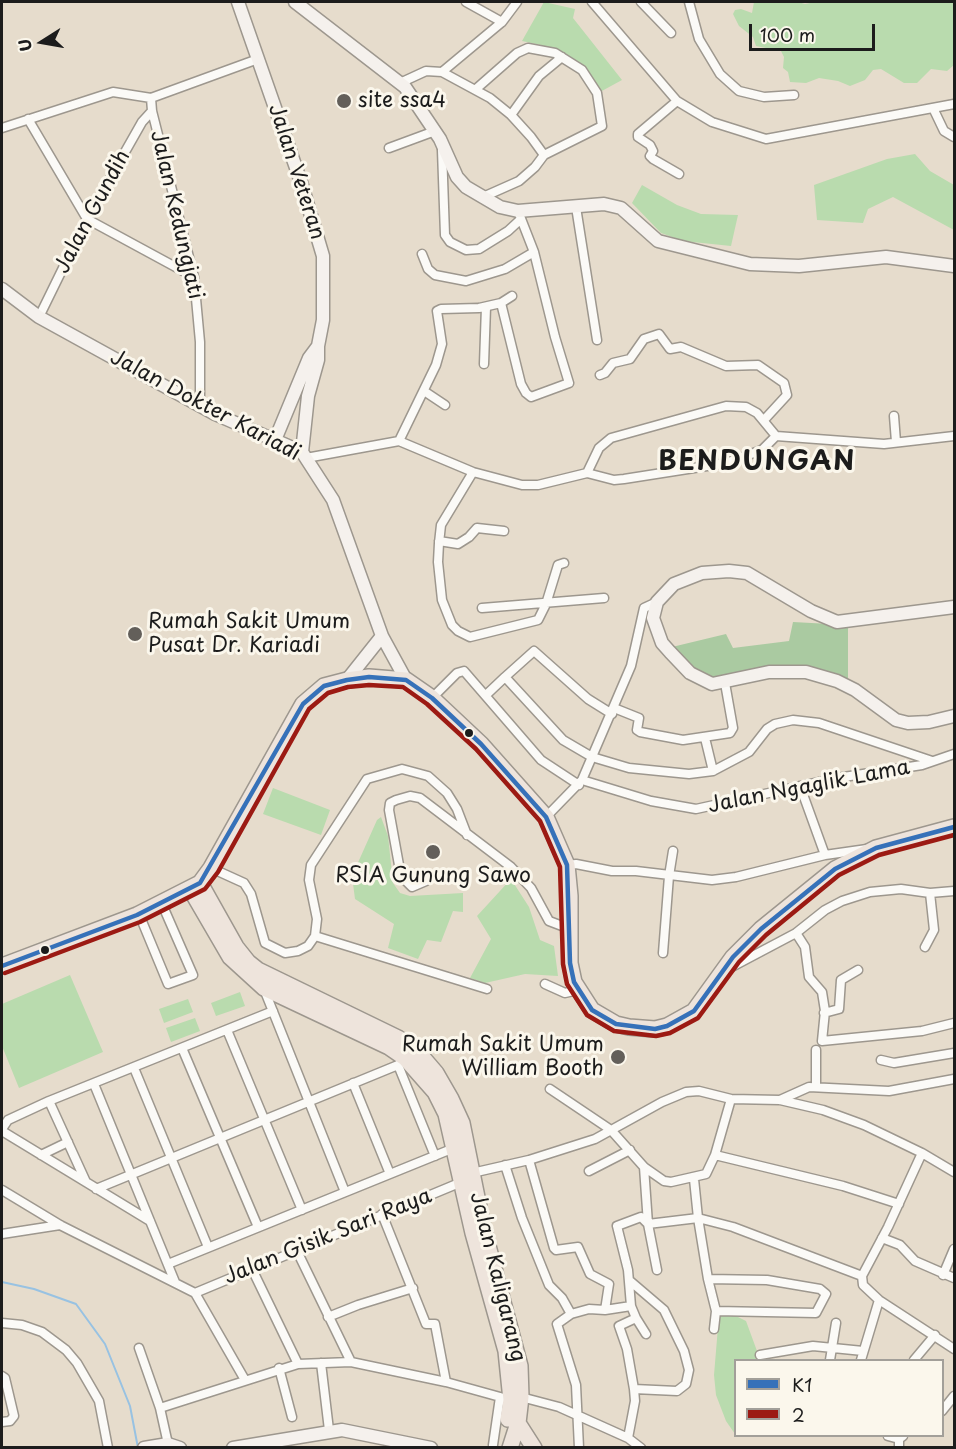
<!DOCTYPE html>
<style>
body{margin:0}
#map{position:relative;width:956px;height:1449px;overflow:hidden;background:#e6dccc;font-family:"Playpen Sans",sans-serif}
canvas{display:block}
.frame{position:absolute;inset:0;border:3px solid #1c1c1c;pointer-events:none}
.legend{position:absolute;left:734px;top:1359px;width:210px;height:78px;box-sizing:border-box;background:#fbf7ec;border:2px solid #a29f99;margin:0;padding:8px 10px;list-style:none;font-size:18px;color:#1c1c1c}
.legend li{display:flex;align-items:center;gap:12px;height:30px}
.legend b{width:30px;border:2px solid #a29f99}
.north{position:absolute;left:12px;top:12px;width:60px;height:60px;-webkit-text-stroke:4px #fbf7ec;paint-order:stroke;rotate:259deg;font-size:16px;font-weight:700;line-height:24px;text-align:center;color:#1c1c1c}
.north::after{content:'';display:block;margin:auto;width:21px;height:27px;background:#1c1c1c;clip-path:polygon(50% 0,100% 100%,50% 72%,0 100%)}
.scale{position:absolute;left:749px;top:24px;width:126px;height:27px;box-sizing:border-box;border:3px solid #1c1c1c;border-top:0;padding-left:8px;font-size:18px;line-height:21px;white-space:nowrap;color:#1c1c1c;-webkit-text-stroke:4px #fbf7ec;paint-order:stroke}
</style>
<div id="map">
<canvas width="956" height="1449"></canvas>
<div class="frame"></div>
<ul class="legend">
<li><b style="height:8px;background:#3671b9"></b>K1</li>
<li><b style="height:8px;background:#9c1a13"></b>2</li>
</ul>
<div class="north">U</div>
<div class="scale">100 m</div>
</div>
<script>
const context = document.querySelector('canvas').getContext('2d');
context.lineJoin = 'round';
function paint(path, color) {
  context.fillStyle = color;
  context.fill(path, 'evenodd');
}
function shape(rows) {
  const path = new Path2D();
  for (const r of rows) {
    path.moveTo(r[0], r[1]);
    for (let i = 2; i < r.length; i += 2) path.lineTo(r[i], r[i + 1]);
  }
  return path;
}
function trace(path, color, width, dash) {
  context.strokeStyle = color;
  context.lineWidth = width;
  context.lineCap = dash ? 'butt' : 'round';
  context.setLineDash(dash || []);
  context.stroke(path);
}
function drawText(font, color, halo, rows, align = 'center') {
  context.font = font + ' "Playpen Sans",sans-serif';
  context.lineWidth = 6;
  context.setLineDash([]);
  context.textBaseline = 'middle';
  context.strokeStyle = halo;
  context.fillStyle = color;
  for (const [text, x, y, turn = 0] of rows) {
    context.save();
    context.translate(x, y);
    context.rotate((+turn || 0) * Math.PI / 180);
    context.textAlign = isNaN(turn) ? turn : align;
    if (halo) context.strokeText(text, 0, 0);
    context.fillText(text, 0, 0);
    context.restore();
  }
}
paint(shape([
 [544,2,575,9,573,18,622,80,600,92,581,65,541,45,522,41],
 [754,2,798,2,805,4,815,2,954,2,954,65,947,71,931,69,917,83,904,83,881,69,873,70,865,80,850,86,838,81,819,78,806,83,790,82,788,72,783,68,784,57,781,51,756,46,753,37,739,26,733,14,735,10,741,9,752,13],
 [915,154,930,171,954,185,954,230,893,197,868,209,863,223,817,220,814,185,887,159],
 [642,185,677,205,701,214,738,215,731,246,683,241,661,233,632,203],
 [273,788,330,810,321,835,263,814],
 [381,817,388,836,393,883,400,893,410,896,463,893,463,912,453,911,441,942,427,940,418,959,388,948,394,924,355,899,352,876,377,820],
 [511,879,529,907,540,940,554,946,558,976,525,974,485,983,470,978,491,939,477,916],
 [70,975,103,1052,19,1088,2,1046,2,1004],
 [240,992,245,1006,216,1016,211,1003],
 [188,999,193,1012,164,1023,159,1009],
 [195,1018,200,1031,171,1042,166,1028],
 [719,1315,736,1316,746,1321,757,1351,758,1360,736,1360,735,1434,726,1421,716,1395,714,1375]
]), '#b9dbae');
paint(shape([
 [793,622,848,625,848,681,819,670,769,665,721,681,699,676,672,647,726,634,733,648,789,641]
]), '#aacaa1');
trace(shape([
 [2,1282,34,1289,76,1304,105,1344,130,1406,138,1448]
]), '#98c2e2', 2);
const street = shape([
 [466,2,502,22],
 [592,2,677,101,712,122,766,139,954,104],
 [641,2,671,33],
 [689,2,699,39,720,74,739,91,764,97,794,95],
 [442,72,502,22,517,2],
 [400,83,426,71,442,72,490,98,511,115,531,137,544,155,535,167,519,181,483,197],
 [476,89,517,53,528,48,555,53,582,70,597,93,602,126,544,155],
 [151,98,152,111,194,277,200,342,200,405],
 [677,101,638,134,638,137,650,145,653,151,650,156,653,159,679,174],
 [933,108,944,131,954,137],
 [511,115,539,76,562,57],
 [28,119,87,219,194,277],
 [2,128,113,92,151,98,258,59],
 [389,148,435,131],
 [442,150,445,235,450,242,466,250,479,249,508,231,521,219],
 [576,207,597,340],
 [422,254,428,269,435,275,466,281,505,269,534,252],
 [501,303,521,384,526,393,531,397,569,383,555,337,534,252,518,211],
 [501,303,512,296],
 [39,317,87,219,142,122,152,111],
 [484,364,486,307],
 [600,375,605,373,613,363,630,359,644,339,659,334,670,349,681,347,726,366,758,365,784,383,787,395,764,420],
 [424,391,445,405],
 [894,416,896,442],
 [399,441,436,365,442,344,437,311,441,309,479,308,501,303],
 [306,458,399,441,473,472,522,485,538,485,587,473,614,480,624,479,726,463,762,450,776,436,884,444,954,436],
 [473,472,441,525,439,543,438,562,442,600,452,625,458,631,470,637,538,620,546,604,558,565,564,563],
 [587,473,599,448,611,438,726,406,746,407,757,413,776,436],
 [439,541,458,544,469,537,477,528,504,531],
 [482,608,604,598],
 [505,677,534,651,588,699,612,714],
 [486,695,505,677,563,740,592,757,629,768,689,774,713,771,749,752,767,729,775,724,793,720,819,723,932,761],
 [432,698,457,673,464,671,541,760,579,785],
 [614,708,639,718,637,730,640,732,683,740,730,733,733,728,725,683],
 [705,738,713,771],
 [582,780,651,801,696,809,837,778,922,765,954,754],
 [800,786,825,855],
 [546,817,582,780,631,666,644,608,657,602],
 [567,865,576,864,612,871,636,871,712,880,736,877,825,855,867,849],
 [211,868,244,883,251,894,265,943,285,953,298,951,308,946,315,936,317,919,309,880,311,865,367,779,402,769,428,776,447,793,457,809,467,835],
 [426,881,412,887,401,876,389,810,390,803,396,800,410,796,420,798,511,867,531,888,549,921,570,929],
 [139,914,168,984,193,975,162,904],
 [796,933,805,947,809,977,822,992,825,1011,822,1041,922,1031,954,1023],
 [315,936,487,989],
 [925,947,934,930,930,893,954,891],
 [663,953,669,876,673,851],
 [728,969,796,933,825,910,842,901,870,892,901,889,930,893],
 [545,984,565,993,578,990],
 [264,989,345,1192],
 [824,1013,839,1009,841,980,858,970],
 [227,1030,302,1210],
 [182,1048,258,1227],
 [816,1050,816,1086],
 [881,1060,894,1063,954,1053],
 [398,1065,435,1156],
 [134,1068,208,1247],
 [353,1083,390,1174],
 [94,1084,175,1282],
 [550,1089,611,1130,644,1167,664,1181,671,1182,706,1174,715,1155,731,1099],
 [780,1100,809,1087,889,1091,954,1079],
 [49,1101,86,1182],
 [2,1129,8,1120,49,1101,273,1011],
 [2,1131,150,1221],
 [41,1155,68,1142],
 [715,1155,843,1186,899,1204],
 [529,1160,554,1248,556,1250,578,1247,590,1274,609,1284,605,1310],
 [505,1165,522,1218,549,1285,562,1298,571,1314],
 [644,1167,648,1224,657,1270],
 [589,1171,630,1150],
 [472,1173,529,1160,595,1139,662,1102,686,1092,699,1091,731,1099,780,1100,823,1110,864,1125,922,1153,954,1172],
 [694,1179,698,1218,733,1227,862,1276],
 [96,1189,398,1065,405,1058],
 [2,1190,60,1225,195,1293],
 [382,1214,426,1324,435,1324,446,1382],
 [648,1224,698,1218,708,1279,767,1280,820,1289,826,1294,816,1313,716,1311],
 [2,1234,60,1225],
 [882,1238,900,1245,915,1261,954,1278],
 [296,1249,351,1362],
 [168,1264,454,1148],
 [251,1267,298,1364],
 [943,1275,954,1249],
 [862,1276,888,1227,922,1153],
 [862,1276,863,1285,879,1300,954,1349],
 [708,1279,716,1311,714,1329],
 [630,1281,664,1310,684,1351,689,1370,686,1384,677,1391,634,1389],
 [195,1293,464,1181],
 [195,1293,245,1380],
 [328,1317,358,1305,413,1288],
 [636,1318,646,1334],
 [2,1323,22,1325,42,1332,66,1350,77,1363,99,1401,108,1448],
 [139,1348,160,1408],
 [760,1355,813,1346,863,1351],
 [830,1360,836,1323],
 [861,1360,879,1300],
 [914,1360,935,1335],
 [321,1363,329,1430],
 [279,1368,292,1417],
 [2,1376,5,1378,14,1416,10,1421,2,1422],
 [521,1397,559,1407,628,1438,641,1448],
 [942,1411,954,1396],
 [888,1436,899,1439],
 [628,1438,635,1401,634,1389,627,1349,619,1326,636,1318,631,1306],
 [168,1444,160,1408,298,1364,351,1362,446,1382,511,1400],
 [493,1445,500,1397],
 [579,1448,576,1385,557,1324,571,1314,589,1309,605,1310,631,1306,628,1270,617,1226,641,1217,648,1224],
 [899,1448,899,1439,903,1436]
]);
const secondary = shape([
 [238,2,301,182,323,256,323,320,318,346,318,360,308,396,302,452],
 [295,2,405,87,440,139,457,177,466,187,500,207,518,211,604,204,621,208,658,241,750,264,799,266,886,257,954,266],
 [2,289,39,317,215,414,302,452,333,500,382,636,406,680],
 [275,440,309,358,318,346],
 [954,607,837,622,811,611,747,573,729,571,702,573,674,584,657,602,653,618,662,643,670,652,690,673,712,684,769,672,806,672,837,681,855,690,896,720,908,723,929,722,954,716],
 [347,680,382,636],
 [144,1448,168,1444,180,1448],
 [233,1448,342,1430,431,1448]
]);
const highway = shape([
 [200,883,236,947,248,962,258,970,398,1038,418,1052,436,1073,451,1099,462,1123,483,1227,520,1366,521,1397,518,1423,510,1448],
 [191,890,230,957,264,988,389,1047,405,1058,435,1092,446,1114,473,1233,506,1351,511,1400,508,1419],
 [2,966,137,915,200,883,211,868,303,704,324,686,347,680,369,677,406,680,432,698,481,744,546,817,567,865,570,896,570,963,574,982,592,1010,616,1024,629,1027,655,1029,667,1026,694,1011,733,957,761,929,835,869,876,848,954,827],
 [518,1423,534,1448]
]);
trace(street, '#9d978e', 11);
trace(secondary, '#9d978e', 15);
trace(highway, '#9d978e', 18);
trace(street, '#fbfaf7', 8);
trace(secondary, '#f5f1ed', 12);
trace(highway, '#eee4dc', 15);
trace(shape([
 [2,966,137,915,200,883,303,704,324,686,347,680,369,677,406,680,432,698,481,744,546,817,567,865,570,963,574,982,592,1010,616,1024,655,1029,667,1026,694,1011,733,957,761,929,835,869,876,848,954,827]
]), '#3671b9', 4.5);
trace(shape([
 [5,973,140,922,205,889,218,872,309,709,328,693,348,687,369,685,403,687,427,704,476,749,540,821,560,867,563,964,567,984,587,1015,614,1031,656,1036,670,1033,698,1018,739,962,766,935,839,875,879,855,954,835]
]), '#9c1a13', 4.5);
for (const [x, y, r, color] of [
 [344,101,8,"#635f5a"],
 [135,634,8,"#635f5a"],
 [469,733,5,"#1c1c1c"],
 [433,852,8,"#635f5a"],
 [45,950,5,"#1c1c1c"],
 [618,1057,8,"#635f5a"]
]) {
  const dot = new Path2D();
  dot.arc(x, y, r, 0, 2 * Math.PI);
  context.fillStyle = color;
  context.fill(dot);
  trace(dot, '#fbf7ec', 2);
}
drawText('21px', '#1c1c1c', '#fbf7ec', [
 ["site ssa4",358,101],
 ["Rumah Sakit Umum",148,622],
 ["Pusat Dr. Kariadi",148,646],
 ["RSIA Gunung Sawo",433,876,"center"],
 ["Rumah Sakit Umum",604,1045,"right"],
 ["William Booth",604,1069,"right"]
], 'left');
drawText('21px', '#1c1c1c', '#fbf7ec', [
 ["Jalan Veteran",296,172,72],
 ["Jalan Gundih",93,212,-62],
 ["Jalan Kedungjati",176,215,77],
 ["Jalan Dokter Kariadi",205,406,28],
 ["Jalan Ngaglik Lama",809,787,-11],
 ["Jalan Gisik Sari Raya",328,1237,-22],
 ["Jalan Kaligarang",497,1277,76]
]);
context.letterSpacing = '1.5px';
drawText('bold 27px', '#1c1c1c', '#fbf7ec', [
 ["BENDUNGAN",757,463]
]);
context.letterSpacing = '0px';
</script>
